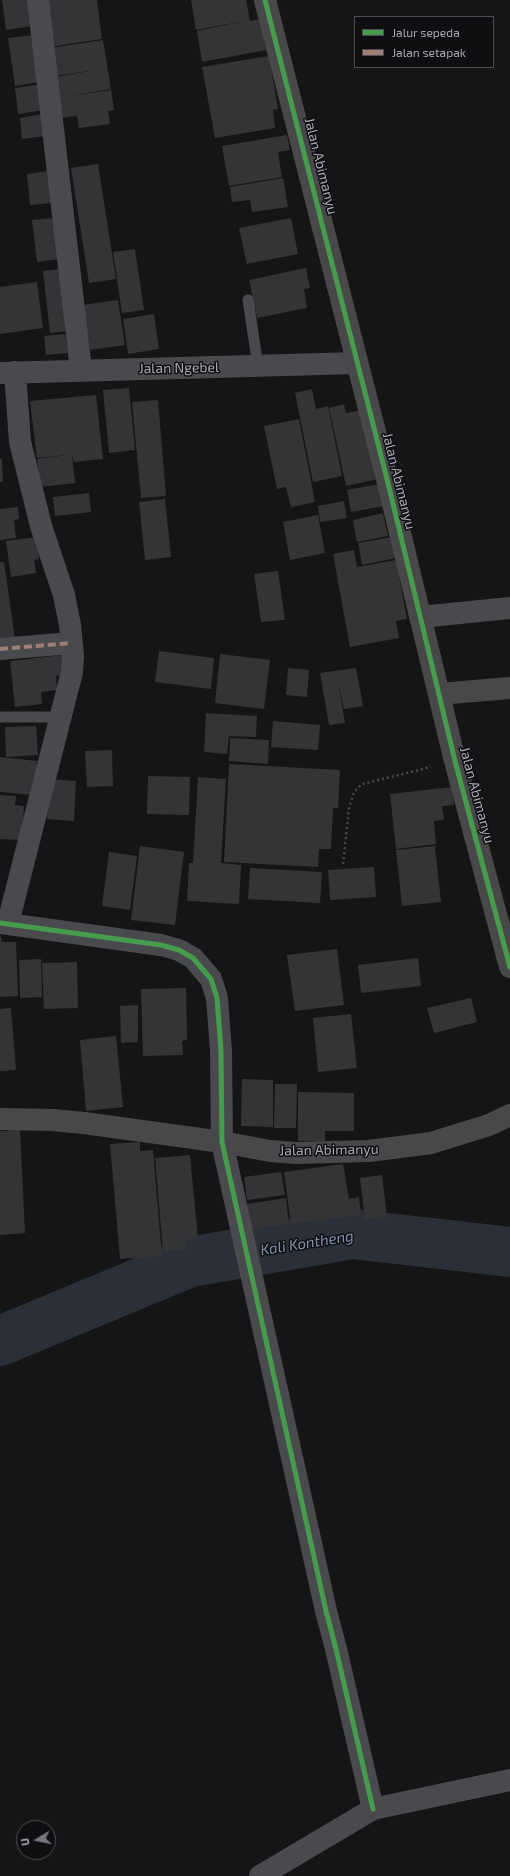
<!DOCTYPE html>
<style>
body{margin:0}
#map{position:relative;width:510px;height:1876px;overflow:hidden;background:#151515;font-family:"Exo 2",sans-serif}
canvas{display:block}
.legend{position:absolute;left:354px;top:16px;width:140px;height:52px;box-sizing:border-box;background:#0f0f11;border:1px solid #4c4d53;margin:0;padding:5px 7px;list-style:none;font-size:12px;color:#a7a9b5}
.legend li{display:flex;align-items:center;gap:8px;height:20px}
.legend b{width:20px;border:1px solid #4c4d53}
.north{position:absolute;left:16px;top:1820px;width:40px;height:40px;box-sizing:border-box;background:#0f0f11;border:1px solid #4c4d53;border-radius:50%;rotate:260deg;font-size:11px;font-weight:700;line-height:16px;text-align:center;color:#a7a9b5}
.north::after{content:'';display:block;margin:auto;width:14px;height:18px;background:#74757d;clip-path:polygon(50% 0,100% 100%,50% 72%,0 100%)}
</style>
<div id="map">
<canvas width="510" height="1876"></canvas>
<ul class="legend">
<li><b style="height:5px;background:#469c4c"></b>Jalur sepeda</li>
<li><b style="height:5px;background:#9e8076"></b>Jalan setapak</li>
</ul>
<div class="north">U</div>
</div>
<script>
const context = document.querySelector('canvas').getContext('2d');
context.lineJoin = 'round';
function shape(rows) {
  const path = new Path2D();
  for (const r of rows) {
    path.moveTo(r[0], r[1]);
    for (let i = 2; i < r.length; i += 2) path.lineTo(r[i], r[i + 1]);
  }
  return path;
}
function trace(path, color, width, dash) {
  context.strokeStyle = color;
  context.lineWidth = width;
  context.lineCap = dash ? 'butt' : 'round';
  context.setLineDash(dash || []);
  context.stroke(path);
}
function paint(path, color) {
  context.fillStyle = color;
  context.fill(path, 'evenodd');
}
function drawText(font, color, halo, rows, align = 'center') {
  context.font = font + ' "Exo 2",sans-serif';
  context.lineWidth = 3;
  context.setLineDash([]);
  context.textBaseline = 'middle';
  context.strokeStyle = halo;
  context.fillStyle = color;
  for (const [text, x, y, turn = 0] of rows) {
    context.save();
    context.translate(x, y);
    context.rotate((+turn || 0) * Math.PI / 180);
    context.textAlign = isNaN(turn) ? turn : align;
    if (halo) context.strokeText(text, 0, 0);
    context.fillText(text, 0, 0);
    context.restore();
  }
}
trace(shape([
 [0,1341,190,1262,352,1234,510,1252]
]), '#2b3038', 50);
paint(shape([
 [2,0,28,0,32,26,6,30],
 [42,0,97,0,102,39,49,47],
 [191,0,246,0,250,21,260,19,266,50,202,62,197,31,245,21,196,30],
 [33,35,40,82,15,86,8,38],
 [103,40,111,89,70,96,111,90,114,110,108,111,110,124,79,128,77,116,61,118,54,77,96,70,54,76,50,48],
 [269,56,278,109,273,110,275,128,215,138,202,67],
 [42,84,45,110,18,114,15,88],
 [43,114,46,136,22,139,20,118],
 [287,135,290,150,278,152,282,177,229,186,222,146],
 [98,164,116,279,89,283,71,168],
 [48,171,51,203,30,205,27,174],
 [283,178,288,207,252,212,250,200,232,202,230,187],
 [54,218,59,259,37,262,32,220],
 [291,218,298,254,247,264,239,228],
 [135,249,144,310,122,313,113,252],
 [306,268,310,288,304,289,307,308,257,318,249,280],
 [60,269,68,331,50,333,43,271],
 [37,282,43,328,0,334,0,287],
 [118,300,125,345,90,350,83,305],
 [154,314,159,349,128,354,123,319],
 [65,334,68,353,46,355,44,336],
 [129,388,135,450,109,453,103,390],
 [312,389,316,409,328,406,342,476,313,482,295,393],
 [96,395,103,459,74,462,72,454,75,483,40,487,37,459,68,455,37,458,30,401],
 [158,400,166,496,141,498,132,402],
 [344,404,346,413,363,410,378,479,346,486,329,408],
 [299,419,315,502,291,507,286,487,277,489,264,426],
 [0,459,2,459,3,482,0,482],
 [379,484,384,506,351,512,347,490],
 [89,493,91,512,55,516,53,497],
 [165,499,171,557,145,560,139,502],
 [344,501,347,518,320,522,318,506],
 [18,507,19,519,14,520,16,538,0,540,0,509],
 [383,513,388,536,357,542,353,520],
 [318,515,325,553,290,560,283,522],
 [36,537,39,559,34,560,36,573,11,577,6,541],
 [392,537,396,558,362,565,358,543],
 [354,550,357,567,396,560,407,619,396,621,399,638,350,647,333,554],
 [0,562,4,562,15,638,0,640],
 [278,571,285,620,261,622,254,574],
 [159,651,214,658,211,689,155,682],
 [220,654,270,660,264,709,215,703],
 [62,655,64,675,56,676,57,690,41,692,42,704,15,707,10,661],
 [288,668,309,670,307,697,286,695],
 [356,668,363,706,344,709,338,681,345,723,329,725,320,673],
 [206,713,257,716,256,737,229,736,227,754,204,752],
 [273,721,320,725,318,750,271,747],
 [36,726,38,755,6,757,5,727],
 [230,738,269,740,268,764,229,761],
 [112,750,113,786,87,787,85,751],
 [0,757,37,761,34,795,0,792],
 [229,764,340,770,338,808,333,808,331,849,319,849,318,867,224,862],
 [148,776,190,777,189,815,147,814],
 [198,777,226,779,221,863,241,865,239,904,187,901,189,863,193,863],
 [50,779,76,781,74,821,47,819],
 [452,787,454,805,442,806,444,820,434,821,436,844,396,849,390,794],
 [0,795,16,796,15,805,24,806,22,840,0,839],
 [140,846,184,852,175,925,131,920],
 [435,846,441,902,402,906,396,850],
 [109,852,137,856,130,910,102,906],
 [374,867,376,897,330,900,328,870],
 [250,868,322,872,320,903,248,899],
 [0,933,2,942,16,942,18,996,0,997],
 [337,949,344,1005,295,1011,287,955],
 [418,958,421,986,361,993,358,965],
 [41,959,42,997,20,998,19,960],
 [77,962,78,1008,44,1009,42,963],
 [186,988,187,1040,182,1041,183,1055,143,1056,141,989],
 [471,998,477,1022,434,1033,427,1008],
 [138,1005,138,1042,121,1043,120,1006],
 [11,1008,16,1070,0,1071,0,1009],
 [351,1014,357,1068,318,1072,313,1018],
 [116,1036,123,1107,86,1111,80,1040],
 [242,1079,273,1080,273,1127,241,1126],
 [275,1084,297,1084,296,1128,274,1128],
 [298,1092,354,1093,354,1131,325,1131,325,1141,298,1141],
 [20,1130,25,1233,0,1235,0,1131],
 [140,1142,140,1151,153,1150,162,1256,120,1259,110,1144],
 [190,1155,198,1239,185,1240,185,1249,163,1251,155,1158],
 [343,1164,349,1199,359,1197,361,1215,291,1224,284,1172],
 [281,1172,285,1195,247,1200,244,1177],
 [382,1175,387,1216,365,1219,360,1178],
 [286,1198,289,1224,251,1229,247,1204]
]), '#343436');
trace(shape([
 [343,864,349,808,354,792,362,784,431,767]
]), '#4b4b4f', 2.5, [2, 3]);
trace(shape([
 [248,300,258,366],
 [0,717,61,717]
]), '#494a4d', 11);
trace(shape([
 [38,0,81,370],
 [1,373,357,363],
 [420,617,510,608],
 [0,649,71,643],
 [0,923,161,945,179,950,193,958,211,979,217,998,221,1051,222,1142,326,1611,336,1649,373,1809],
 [8,923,72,672,73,656,70,625,64,595,41,526,20,442,15,372],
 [260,1876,373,1809,510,1780]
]), '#494a4d', 22);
trace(shape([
 [265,0,388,483,455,761,510,967],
 [439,694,510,688],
 [0,1119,53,1120,84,1123,222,1142,270,1151,296,1153,369,1151,431,1143,489,1125,510,1115]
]), '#48484b', 22);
trace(shape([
 [0,649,71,643]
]), '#9e8076', 4, [8, 4]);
trace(shape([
 [265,0,388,483,455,761,510,967],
 [0,923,161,945,179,950,193,958,211,979,217,998,221,1051,222,1142,326,1611,336,1649,373,1809]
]), '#469c4c', 5);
drawText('14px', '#a7a9b5', '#0f0f11', [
 ["Jalan Abimanyu",321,166,76],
 ["Jalan Ngebel",179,368,-1],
 ["Jalan Abimanyu",399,481,76],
 ["Jalan Abimanyu",477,795,75],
 ["Jalan Abimanyu",329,1150,-1]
]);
drawText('italic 15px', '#8091ae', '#0f0f11', [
 ["Kali Kontheng",307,1243,-9]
]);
</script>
